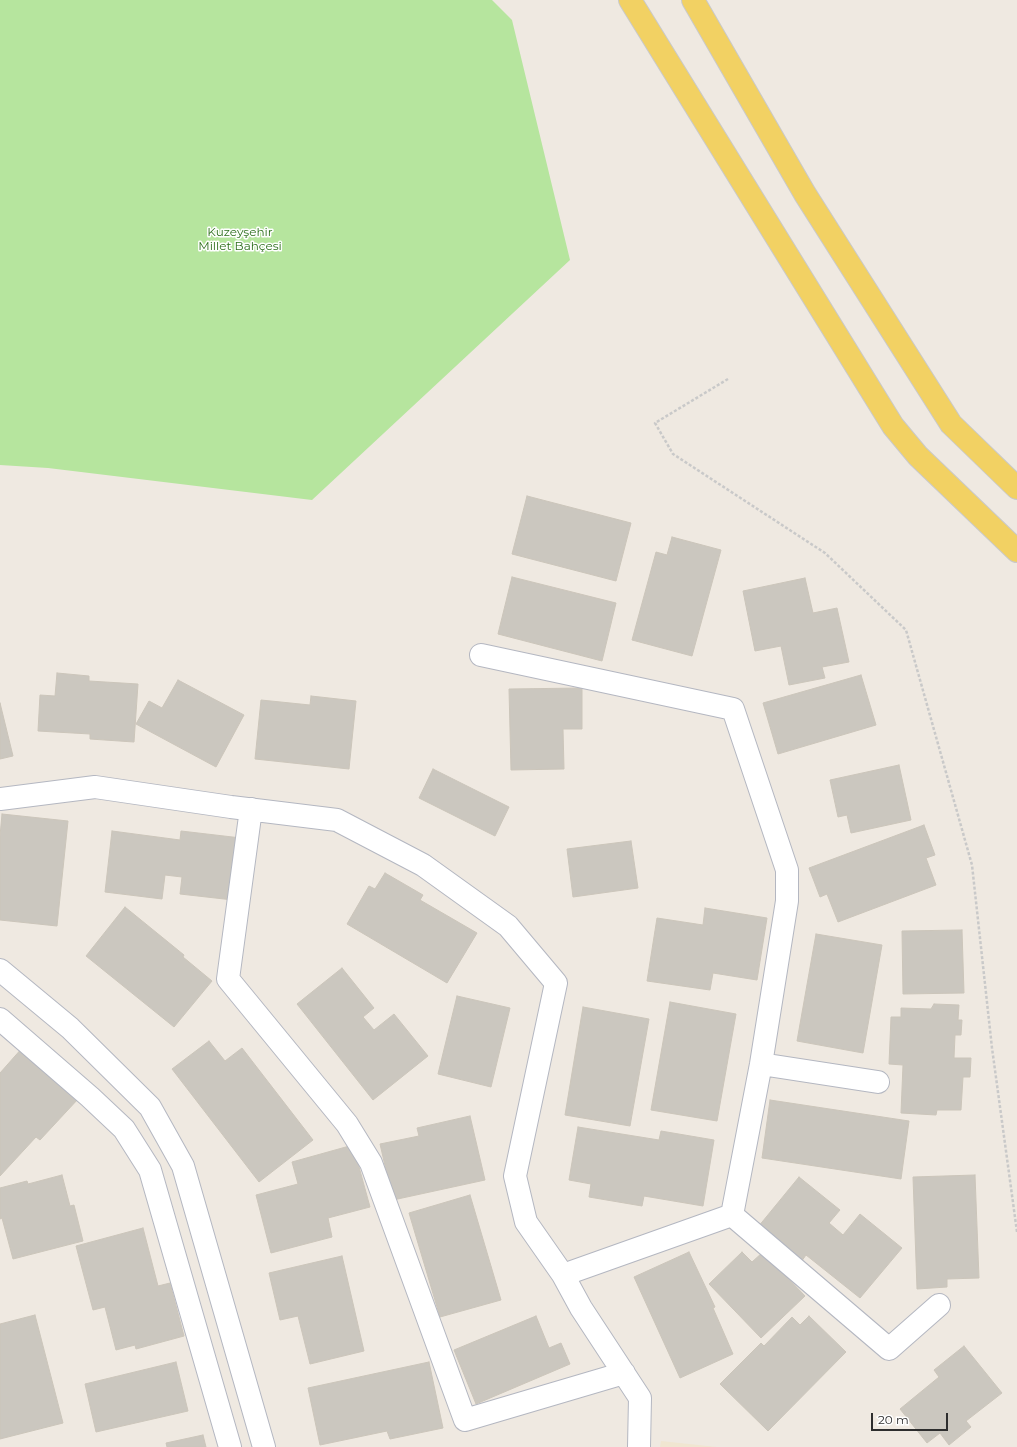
<!DOCTYPE html>
<meta charset="utf-8">
<style>
body{margin:0}
#map{position:relative;width:1017px;height:1447px;overflow:hidden;background:#efe9e1;font-family:Montserrat,sans-serif}
canvas{display:block}
.scale{position:absolute;left:871px;top:1413px;width:77px;height:18px;box-sizing:border-box;border:2px solid #2e2e2e;border-top:0;padding-left:5px;font-size:12px;line-height:14px;white-space:nowrap;color:#2e2e2e;-webkit-text-stroke:3px #fff;paint-order:stroke}
</style>
<div id="map">
<canvas width="1017" height="1447"></canvas>
<div class="scale">20 m</div>
</div>
<script>
const context = document.querySelector('canvas').getContext('2d');
context.lineJoin = 'round';
function paint(path, color) {
  context.fillStyle = color;
  context.fill(path, 'evenodd');
}
function shape(rows) {
  const path = new Path2D();
  for (const r of rows) {
    path.moveTo(r[0], r[1]);
    for (let i = 2; i < r.length; i += 2) path.lineTo(r[i], r[i + 1]);
  }
  return path;
}
function trace(path, color, width, dash) {
  context.strokeStyle = color;
  context.lineWidth = width;
  context.lineCap = dash ? 'butt' : 'round';
  context.setLineDash(dash || []);
  context.stroke(path);
}
function drawText(font, color, halo, rows, align = 'center') {
  context.font = font + ' Montserrat,sans-serif';
  context.lineWidth = 3;
  context.setLineDash([]);
  context.textBaseline = 'middle';
  context.strokeStyle = halo;
  context.fillStyle = color;
  for (const [text, x, y, turn = 0] of rows) {
    context.save();
    context.translate(x, y);
    context.rotate((+turn || 0) * Math.PI / 180);
    context.textAlign = isNaN(turn) ? turn : align;
    if (halo) context.strokeText(text, 0, 0);
    context.fillText(text, 0, 0);
    context.restore();
  }
}
paint(shape([
 [661,1441,717,1447,660,1447]
]), '#f0e6d1');
paint(shape([
 [0,0,492,0,512,20,570,260,312,500,48,468,0,465]
]), '#b6e59e');
const building = shape([
 [527,496,631,523,616,581,512,554,527,496],
 [672,537,721,550,692,656,632,640,656,552,667,555,672,537],
 [512,577,616,603,602,661,498,634,512,577],
 [805,578,813,613,837,608,849,662,822,667,825,678,789,685,781,646,755,651,743,591,805,578],
 [57,673,89,676,89,681,138,684,134,742,90,739,90,734,38,731,40,695,55,696,57,673],
 [861,675,876,725,778,754,763,703,861,675],
 [178,680,244,715,216,767,136,724,149,701,162,708,178,680],
 [582,688,582,729,563,729,564,769,511,770,509,689,582,688],
 [311,696,356,701,349,769,255,759,261,700,310,705,311,696],
 [0,703,13,756,0,759,0,703],
 [899,765,911,820,851,833,847,815,838,817,830,780,899,765],
 [433,769,509,807,495,836,419,798,433,769],
 [2,814,68,821,57,926,0,920,0,836,2,814],
 [924,825,935,855,926,858,936,885,838,922,827,894,820,897,809,868,924,825],
 [112,831,180,840,181,831,241,838,233,900,180,894,182,877,165,875,162,899,105,892,112,831],
 [631,841,638,888,573,897,567,849,631,841],
 [385,873,423,895,420,900,477,933,447,983,347,924,369,886,375,889,385,873],
 [125,907,184,955,183,957,212,981,174,1027,86,956,125,907],
 [705,908,767,918,757,980,713,973,710,990,647,981,657,918,703,925,705,908],
 [962,930,964,993,903,994,902,931,962,930],
 [816,934,882,945,863,1053,797,1041,816,934],
 [342,968,374,1008,363,1017,374,1030,394,1014,428,1056,373,1100,297,1004,342,968],
 [457,996,510,1008,491,1087,438,1074,457,996],
 [670,1002,736,1014,717,1121,651,1110,670,1002],
 [934,1004,959,1005,958,1020,962,1020,961,1035,955,1035,954,1058,971,1058,970,1077,963,1077,961,1110,937,1110,936,1115,901,1113,903,1065,889,1064,891,1017,901,1017,901,1008,931,1009,934,1004],
 [583,1007,649,1019,630,1126,565,1115,583,1007],
 [209,1041,225,1061,242,1048,313,1140,259,1182,172,1069,209,1041],
 [23,1047,79,1098,40,1140,36,1137,0,1176,0,1073,23,1047],
 [770,1100,909,1121,901,1179,762,1158,770,1100],
 [470,1116,485,1180,393,1200,380,1144,419,1136,417,1128,470,1116],
 [578,1127,659,1140,661,1131,714,1140,703,1206,644,1196,642,1206,589,1197,591,1184,569,1180,578,1127],
 [353,1145,370,1207,328,1218,332,1237,271,1253,256,1195,298,1184,292,1162,353,1145],
 [62,1175,70,1206,74,1205,83,1241,13,1259,2,1218,0,1219,0,1188,27,1181,28,1184,62,1175],
 [975,1175,979,1278,947,1279,947,1287,917,1289,913,1177,975,1175],
 [799,1177,840,1210,829,1223,843,1235,860,1214,902,1248,860,1298,806,1255,801,1262,758,1227,799,1177],
 [470,1195,501,1300,440,1317,409,1213,470,1195],
 [143,1228,158,1286,170,1283,184,1336,136,1349,135,1345,116,1350,105,1307,93,1310,76,1246,143,1228],
 [689,1252,715,1307,713,1308,733,1354,680,1378,634,1277,689,1252],
 [742,1252,752,1262,763,1252,805,1296,761,1338,709,1284,742,1252],
 [342,1256,364,1351,310,1364,298,1316,280,1320,269,1273,342,1256],
 [35,1315,63,1423,0,1439,0,1324,35,1315],
 [536,1316,549,1348,561,1343,570,1364,476,1404,454,1350,536,1316],
 [809,1316,846,1352,768,1431,720,1384,761,1343,764,1346,792,1317,800,1325,809,1316],
 [964,1346,1002,1393,966,1421,971,1427,949,1445,940,1433,927,1443,900,1409,939,1377,934,1370,964,1346],
 [176,1362,188,1411,96,1432,85,1384,176,1362],
 [429,1362,443,1428,390,1439,387,1431,320,1445,308,1388,429,1362],
 [203,1435,206,1447,167,1447,166,1443,203,1435]
]);
paint(building, '#cbc7bf');
trace(building, '#cbc5ba', 1);
const minor = shape([
 [481,655,733,709,787,870,787,901,761,1064,732,1215,563,1275],
 [0,799,95,787,231,807,337,820,423,865,508,926,556,983,515,1176,526,1222,563,1275,581,1308,640,1398,639,1447],
 [251,809,228,979,347,1124,371,1163,465,1420,624,1373],
 [0,970,70,1028,150,1107,183,1166,264,1447],
 [0,1019,90,1097,124,1129,150,1170,230,1447],
 [761,1064,878,1082],
 [732,1215,889,1349,939,1305]
]);
const major = shape([
 [630,0,893,426,918,456,1017,551],
 [693,0,805,194,951,424,1017,488]
]);
trace(minor, '#b4b7c1', 24);
trace(major, '#c9c9c9', 24);
trace(shape([
 [728,379,655,423,673,454,825,553,906,630,972,865,992,1048,1017,1232]
]), '#c9c9c9', 2.5, [3, 2]);
trace(minor, '#fff', 22);
trace(major, '#f2d163', 22);
drawText('12px', '#2c6e1b', '#fff', [
 ["Kuzeyşehir",240,232],
 ["Millet Bahçesi",240,246]
]);
</script>
